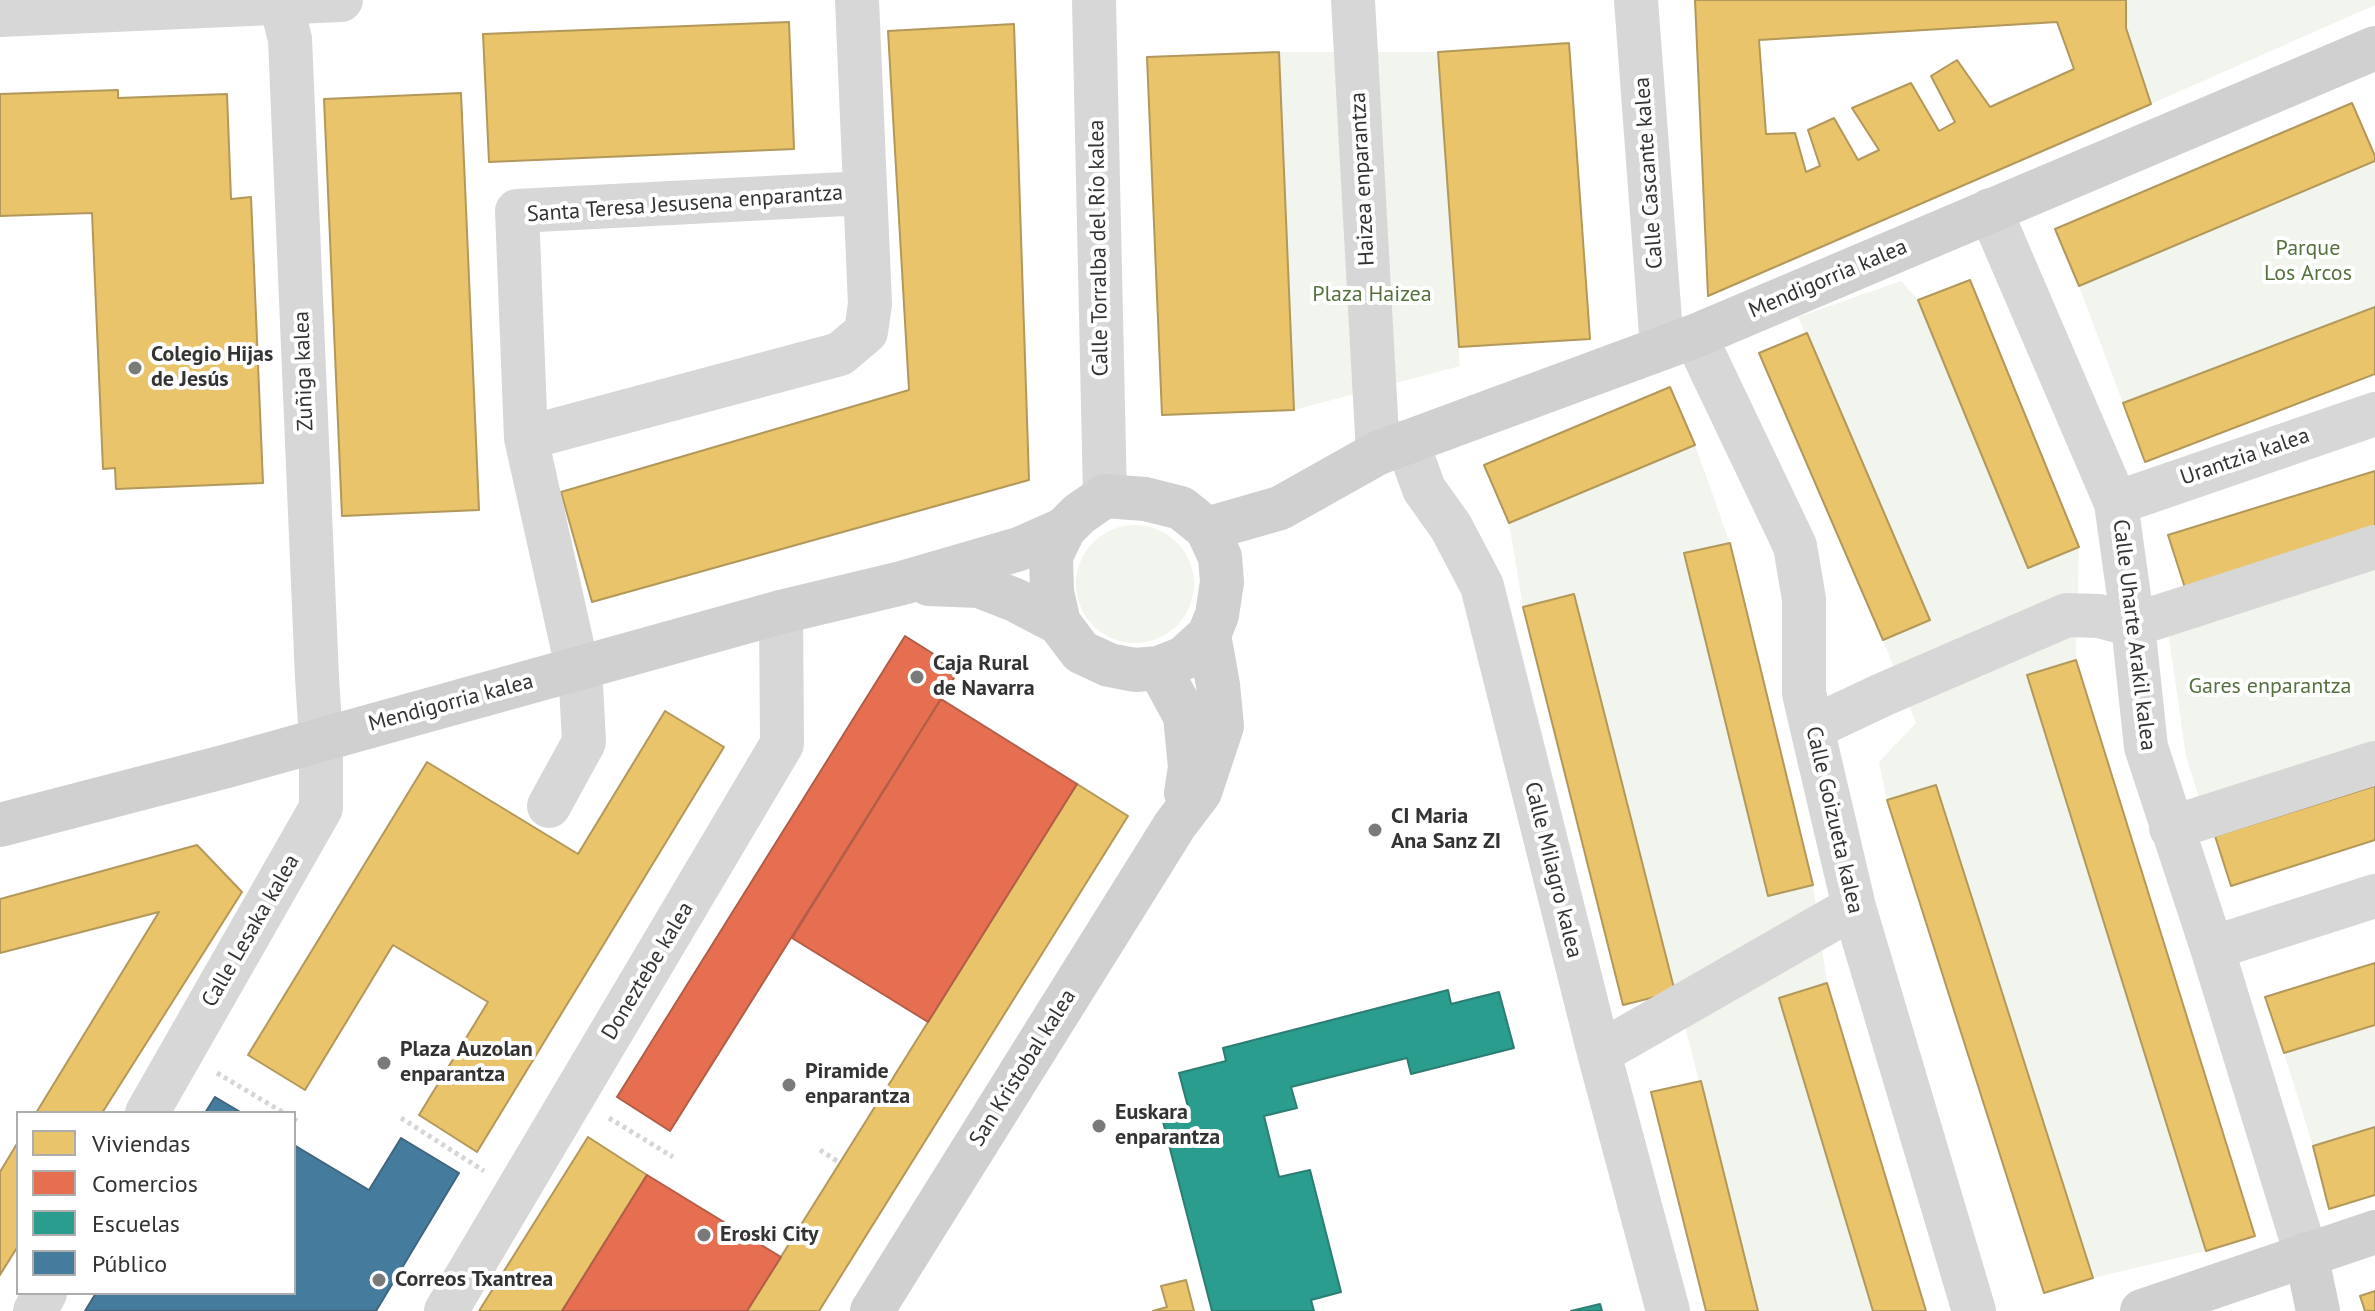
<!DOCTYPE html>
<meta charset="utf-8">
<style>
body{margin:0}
#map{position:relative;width:2375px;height:1311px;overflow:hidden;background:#fff;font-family:"PT Sans",sans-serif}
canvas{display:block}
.legend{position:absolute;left:16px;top:1111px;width:280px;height:184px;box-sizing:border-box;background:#fff;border:2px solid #adadad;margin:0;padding:10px 14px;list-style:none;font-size:24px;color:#333}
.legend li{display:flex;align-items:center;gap:16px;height:40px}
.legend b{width:40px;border:2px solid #adadad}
</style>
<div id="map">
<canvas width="2375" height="1311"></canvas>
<ul class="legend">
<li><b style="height:22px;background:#e9c46a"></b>Viviendas</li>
<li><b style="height:22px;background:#e76f51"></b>Comercios</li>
<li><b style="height:22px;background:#2a9d8f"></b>Escuelas</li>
<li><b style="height:22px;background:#457b9d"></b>Público</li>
</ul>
</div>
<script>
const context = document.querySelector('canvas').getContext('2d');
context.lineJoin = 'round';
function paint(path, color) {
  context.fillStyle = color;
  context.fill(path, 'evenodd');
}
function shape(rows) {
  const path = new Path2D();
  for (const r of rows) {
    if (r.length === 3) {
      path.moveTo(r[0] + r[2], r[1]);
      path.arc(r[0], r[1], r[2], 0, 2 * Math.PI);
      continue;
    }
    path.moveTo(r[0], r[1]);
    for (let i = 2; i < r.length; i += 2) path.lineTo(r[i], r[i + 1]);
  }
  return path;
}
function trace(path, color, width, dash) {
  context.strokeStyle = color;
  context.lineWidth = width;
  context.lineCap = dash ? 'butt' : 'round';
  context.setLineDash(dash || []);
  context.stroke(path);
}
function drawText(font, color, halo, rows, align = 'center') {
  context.font = font + ' "PT Sans",sans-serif';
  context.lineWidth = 8;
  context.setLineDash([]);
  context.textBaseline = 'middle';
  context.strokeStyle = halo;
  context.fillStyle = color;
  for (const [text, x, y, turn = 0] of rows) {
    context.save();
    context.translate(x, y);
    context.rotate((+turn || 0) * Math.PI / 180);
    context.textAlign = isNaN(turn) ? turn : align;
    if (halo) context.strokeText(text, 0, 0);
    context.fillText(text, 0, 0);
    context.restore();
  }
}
paint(shape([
 [2126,0,2375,0,2375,5,2151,104,2126,28],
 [1279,52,1438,52,1460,366,1294,410],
 [2375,161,2375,307,2123,403,2079,286],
 [1901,281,1918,300,2027,567,2079,547,2076,660,2027,676,2206,1251,2093,1278,1937,785,1887,800,1879,762,1916,723,1883,640,1930,620,1798,317],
 [1695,445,1730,543,1684,554,1768,895,1813,885,1827,983,1779,998,1873,1311,1758,1311,1574,594,1523,607,1509,523],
 [1135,584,59],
 [2375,558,2375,749,2202,807,2186,756,2167,625],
 [2375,1025,2375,1127,2313,1146,2284,1053]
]), '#f1f5ed');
const homes = shape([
 [1695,0,2126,0,2126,28,2151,104,1708,296,1695,0],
 [2057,22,2074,69,1990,107,1957,60,1931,76,1955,122,1939,131,1911,83,1852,108,1879,150,1858,160,1834,118,1808,130,1820,166,1806,172,1795,133,1766,134,1759,40,2057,22],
 [789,22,794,149,489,162,483,34,789,22],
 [1014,24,1029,480,592,602,561,492,909,390,888,31,1014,24],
 [1569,43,1590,339,1459,347,1438,52,1569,43],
 [1279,52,1294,410,1162,415,1147,57,1279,52],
 [118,90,118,98,227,94,231,199,251,197,263,483,116,489,115,468,103,469,92,213,0,216,0,94,118,90],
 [461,93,479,510,342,516,324,99,461,93],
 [2352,103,2375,156,2375,161,2079,286,2055,229,2352,103],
 [1970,280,2079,547,2028,568,1918,300,1970,280],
 [2375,307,2375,374,2145,462,2123,403,2375,307],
 [1807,333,1930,620,1883,640,1759,353,1807,333],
 [1670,387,1695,445,1509,523,1484,465,1670,387],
 [2375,471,2375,533,2186,591,2168,535,2375,471],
 [1730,543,1813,885,1768,896,1684,553,1730,543],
 [1574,594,1675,992,1623,1005,1523,607,1574,594],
 [2076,660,2255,1236,2206,1251,2027,675,2076,660],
 [665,711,724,747,477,1152,419,1115,488,1002,393,945,305,1090,248,1055,427,762,578,854,665,711],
 [1077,784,1128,816,819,1311,747,1311,1077,784],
 [1936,785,2093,1278,2044,1293,1887,800,1936,785],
 [2375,786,2375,840,2231,886,2215,836,2375,786],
 [197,845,242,892,102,1113,36,1113,159,912,0,953,0,899,197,845],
 [2375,963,2375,1025,2284,1053,2265,997,2375,963],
 [1827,983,1926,1311,1873,1311,1779,998,1827,983],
 [1701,1081,1758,1311,1706,1311,1651,1092,1701,1081],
 [2375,1127,2375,1195,2329,1209,2313,1146,2375,1127],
 [588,1137,647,1175,562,1311,479,1311,588,1137],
 [18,1142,18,1246,0,1275,0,1172,18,1142],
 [1186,1280,1194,1311,1153,1311,1167,1307,1161,1286,1186,1280],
 [2375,1291,2375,1311,2365,1311,2360,1296,2375,1291]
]);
paint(homes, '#e9c46a');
trace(homes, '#b2985a', 2);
const shops = shape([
 [905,636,959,670,670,1131,617,1097,905,636],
 [941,699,1077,784,928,1022,792,938,941,699],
 [647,1175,781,1257,747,1311,562,1311,647,1175]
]);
paint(shops, '#e76f51');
trace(shops, '#b15d48', 2);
const schools = shape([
 [1448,990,1451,1004,1499,992,1514,1048,1411,1074,1407,1058,1291,1087,1297,1108,1264,1116,1279,1177,1310,1170,1341,1292,1311,1300,1314,1311,1212,1311,1161,1114,1188,1107,1179,1073,1226,1061,1223,1048,1448,990],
 [1600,1304,1602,1311,1571,1311,1600,1304]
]);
paint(schools, '#2a9d8f');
trace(schools, '#2d7d73', 2);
const public = shape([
 [215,1097,242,1113,205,1113,215,1097],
 [401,1138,459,1173,376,1311,85,1311,96,1293,294,1293,294,1145,369,1190,401,1138]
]);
paint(public, '#457b9d');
trace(public, '#40657d', 2);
trace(shape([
 [217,1073,284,1113],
 [401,1118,484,1171],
 [609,1118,673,1157],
 [294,1119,297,1121],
 [820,1150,840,1163]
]), '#d6d6d6', 5, [4, 4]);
trace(shape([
 [1094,0,1105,496],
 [1353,0,1378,453],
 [1636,0,1662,347],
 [0,15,341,0],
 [1990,210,2116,503,2133,625,2146,747,2212,948,2306,1254],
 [1695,336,1795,546,1804,599,1804,693,1812,728,1854,907,1974,1311],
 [526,438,840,354,866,332,870,304,857,0],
 [1407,442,1424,489,1451,527,1482,586,1599,1053,1668,1311],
 [2116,503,2375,414],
 [1812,728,1882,695,2067,615,2099,616,2133,625,2375,547],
 [549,806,584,742,581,685,526,438,517,211,864,193],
 [2171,828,2375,763],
 [2212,948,2375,896],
 [1599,1053,1854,907],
 [147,1113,321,808,321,739,317,678,290,39,280,0],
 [35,1311,45,1293],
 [446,1311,782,744,781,612]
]), '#d7d7d7', 44);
trace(shape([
 [1105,496,1145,499,1181,508,1207,529,1220,557,1222,582,1217,615,1209,635,1184,658,1159,668,1135,670,1109,665,1081,652,1059,623,1052,592,1051,556,1064,529,1079,514,1105,496],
 [1207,529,1280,508,1378,453,1695,336,2375,48],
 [929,584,979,586,1015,600,1059,623],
 [1159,668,1185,716,1190,767,1186,793],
 [0,825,227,766,781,612,902,583,1019,549,1064,529],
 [2306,1254,2318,1311],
 [872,1311,1175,825,1200,792,1222,726,1218,685,1209,635],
 [2142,1311,2375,1232]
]), '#d0d0d0', 44);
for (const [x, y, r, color] of [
 [135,368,8,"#7a7a7a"],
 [917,677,8,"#7a7a7a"],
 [1375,830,8,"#7a7a7a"],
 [384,1063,8,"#7a7a7a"],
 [789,1085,8,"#7a7a7a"],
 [1099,1126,8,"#7a7a7a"],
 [704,1235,8,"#7a7a7a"],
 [379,1280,8,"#7a7a7a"]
]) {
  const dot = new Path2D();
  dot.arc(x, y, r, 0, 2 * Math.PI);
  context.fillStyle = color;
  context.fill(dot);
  trace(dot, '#fff', 3);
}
drawText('22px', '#333', '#fff', [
 ["Calle Cascante kalea",1649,173,-94],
 ["Haizea enparantza",1363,179,-93],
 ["Santa Teresa Jesusena enparantza",685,204,-4],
 ["Calle Torralba del Río kalea",1099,248,-91],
 ["Mendigorria kalea",1828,279,-23],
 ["Zuñiga kalea",304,371,-92],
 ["Urantzia kalea",2245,457,-19],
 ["Calle Uharte Arakil kalea",2134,635,83],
 ["Mendigorria kalea",451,703,-15],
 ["Calle Goizueta kalea",1834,820,77],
 ["Calle Milagro kalea",1553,870,76],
 ["Calle Lesaka kalea",251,931,-60],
 ["Doneztebe kalea",648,971,-59],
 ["San Kristobal kalea",1023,1068,-58]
]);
drawText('22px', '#56703f', '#fff', [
 ["Parque",2308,249],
 ["Los Arcos",2308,274],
 ["Plaza Haizea",1372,295],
 ["Gares enparantza",2270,687]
]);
drawText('bold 22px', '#333', '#fff', [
 ["Colegio Hijas",151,355],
 ["de Jesús",151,380],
 ["Caja Rural",933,664],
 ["de Navarra",933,689],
 ["CI Maria",1391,817],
 ["Ana Sanz ZI",1391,842],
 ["Plaza Auzolan",400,1050],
 ["enparantza",400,1075],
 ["Piramide",805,1072],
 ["enparantza",805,1097],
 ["Euskara",1115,1113],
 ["enparantza",1115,1138],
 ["Eroski City",720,1235],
 ["Correos Txantrea",395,1280]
], 'left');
</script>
